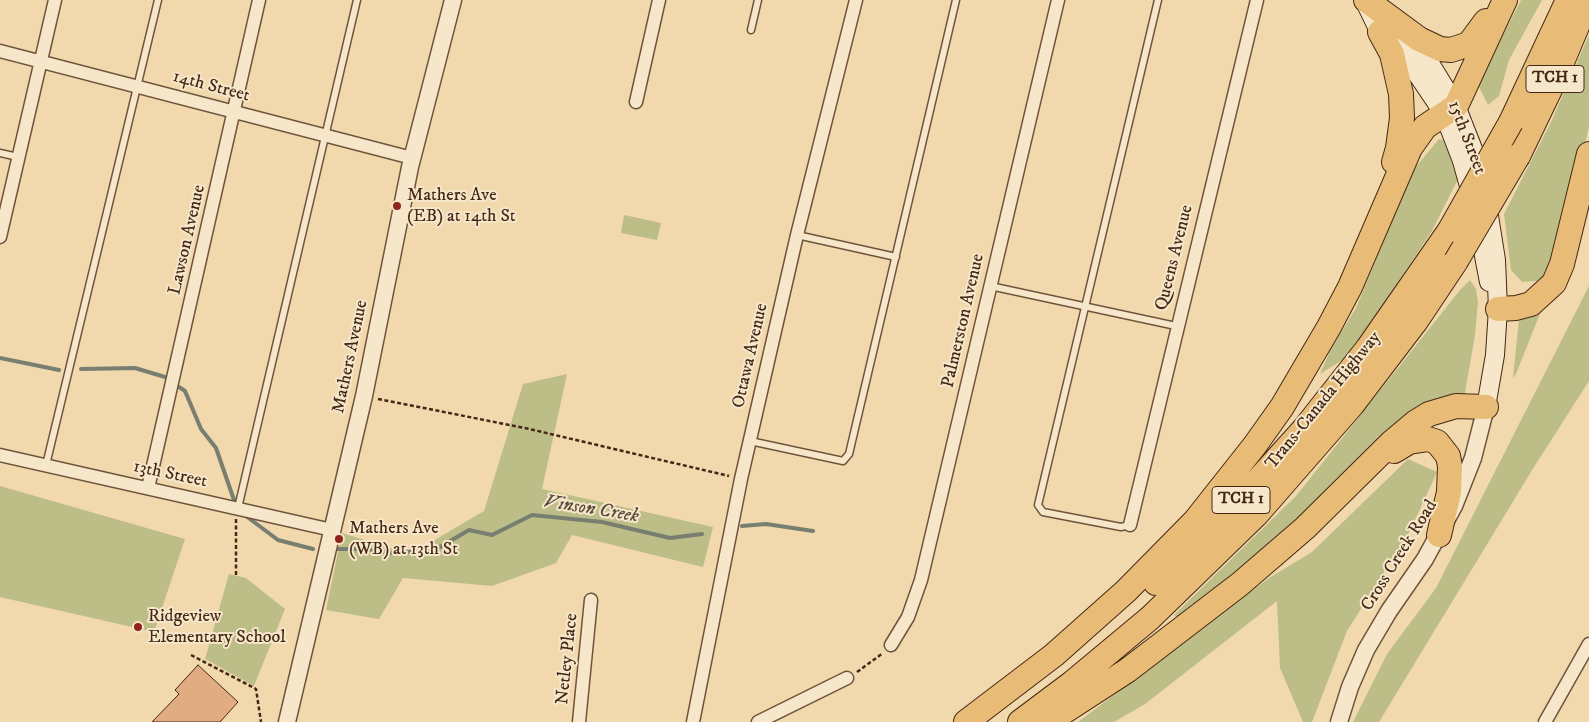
<!DOCTYPE html>
<style>
body{margin:0}
canvas{display:block;background:#f1d8ad}
</style>
<canvas width="1589" height="722"></canvas>
<script>
const context = document.querySelector('canvas').getContext('2d');
context.lineJoin = 'round';
function paint(path, color) {
  context.fillStyle = color;
  context.fill(path, 'evenodd');
}
function shape(rows) {
  const path = new Path2D();
  for (const r of rows) {
    path.moveTo(r[0], r[1]);
    for (let i = 2; i < r.length; i += 2) path.lineTo(r[i], r[i + 1]);
  }
  return path;
}
function trace(path, color, width, dash) {
  context.strokeStyle = color;
  context.lineWidth = width;
  context.lineCap = dash ? 'butt' : 'round';
  context.setLineDash(dash || []);
  context.stroke(path);
}
function drawText(font, color, halo, rows, align = 'center') {
  context.font = font + ' "IM FELL DW Pica",serif';
  context.lineWidth = 4;
  context.setLineDash([]);
  context.textBaseline = 'middle';
  context.strokeStyle = halo;
  context.fillStyle = color;
  for (const [text, x, y, turn = 0] of rows) {
    context.save();
    context.translate(x, y);
    context.rotate((+turn || 0) * Math.PI / 180);
    context.textAlign = isNaN(turn) ? turn : align;
    if (halo) context.strokeText(text, 0, 0);
    context.fillText(text, 0, 0);
    context.restore();
  }
}
paint(shape([
 [1521,0,1542,0,1509,60,1499,96,1488,105,1478,85],
 [1589,35,1589,127,1560,251,1544,276,1537,281,1522,282,1511,270,1504,214,1551,122],
 [1439,139,1444,140,1458,179,1432,231,1349,356,1320,374,1331,349,1356,308,1414,169],
 [624,215,661,223,657,240,621,233],
 [1470,280,1476,289,1478,302,1475,335,1464,398,1291,530,1182,622,1174,615,1296,496,1460,290],
 [1589,286,1589,381,1534,467,1379,722,1353,722,1387,654,1436,588],
 [1543,306,1516,374,1513,378,1519,319,1527,318],
 [567,374,542,489,713,527,703,567,572,535,556,563,492,586,403,578,379,619,326,610,342,533,411,554,484,511,523,384],
 [1408,459,1437,472,1410,531,1347,631,1312,722,1303,722,1280,668,1277,601,1145,704,1114,722,1078,722,1269,578,1312,552],
 [0,486,185,539,154,632,0,597],
 [229,574,246,578,285,609,254,686,205,659]
]), '#bdbe87');
trace(shape([
 [0,358,59,370],
 [81,369,135,368,165,377],
 [179,387,185,391,201,429,216,448,234,500],
 [246,516,278,540,313,549],
 [742,526,766,524,813,531],
 [336,549,364,549,390,553,435,550,469,530,492,535,532,515,602,522,670,538,702,534]
]), '#787f70', 4);
const building = shape([
 [198,665,238,702,220,722,152,722,179,694,175,690,198,665]
]);
paint(building, '#e2ac82');
trace(building, '#442816', 1);
const service = shape([
 [751,30,758,0],
 [0,153,18,157],
 [797,235,896,257],
 [990,286,1176,326],
 [750,441,843,461,849,454,956,0],
 [46,465,158,0],
 [238,508,357,0],
 [1130,525,1121,527,1043,512,1038,505,1158,0]
]);
const minor = shape([
 [0,51,412,158],
 [636,102,659,0],
 [0,237,55,0],
 [0,455,332,530],
 [148,488,259,0],
 [1130,525,1257,0],
 [891,645,908,617,921,580,1058,0],
 [579,722,591,600],
 [693,722,741,479,797,235,856,0],
 [758,722,847,678],
 [1545,722,1589,644]
]);
const tertiary = shape([
 [287,722,364,396,410,167,453,0],
 [1339,722,1350,687,1366,650,1389,611,1425,559,1454,506,1473,458,1486,407]
]);
const secondary = shape([
 [1364,0,1378,29,1415,71,1444,114,1462,161,1474,204,1489,282],
 [1404,35,1431,65,1456,106,1475,154,1484,184,1496,260,1498,309,1495,355,1486,407]
]);
const motorway = shape([
 [1366,0,1419,39,1440,49,1451,50,1469,44,1486,21],
 [1380,32,1392,54,1401,94,1402,118,1398,148,1394,162],
 [1511,122,1568,0],
 [1518,156,1555,79,1588,0],
 [1498,309,1516,308,1531,304,1554,283,1562,264,1589,154],
 [1394,451,1409,442,1428,439,1437,442,1448,456,1450,466,1449,492,1439,535],
 [1156,583,1240,500,1305,428,1368,348,1450,230],
 [966,722,1054,655,1126,591,1195,521,1255,445,1282,407,1329,327,1350,287,1410,148,1425,127,1456,106,1505,0],
 [1020,722,1072,683,1150,618,1256,515,1352,405,1416,321,1456,261],
 [1048,722,1128,670,1240,584,1305,528,1391,443,1416,422,1429,414,1456,406,1486,407]
]);
trace(service, '#6f543c', 9);
trace(minor, '#6f543c', 15);
trace(tertiary, '#6f543c', 19);
trace(secondary, '#442816', 20);
trace(motorway, '#442816', 26);
trace(shape([
 [378,399,525,428,729,476],
 [236,575,236,519],
 [191,655,256,689,261,722],
 [857,672,883,653]
]), '#442816', 2.5, [4, 2.5]);
trace(service, '#f6e6ca', 6);
trace(minor, '#f6e6ca', 12);
trace(tertiary, '#f6e6ca', 16);
trace(secondary, '#f6e6ca', 18);
trace(motorway, '#e8bc76', 24);
const motorwayBridge = shape([
 [1450,230,1511,122],
 [1456,261,1518,156]
]);
trace(motorwayBridge, '#442816', 26, []);
trace(motorwayBridge, '#e8bc76', 24);
for (const [x, y, r, color] of [
 [397,206,5,"#8f2418"],
 [339,539,5,"#8f2418"],
 [138,627,5,"#8f2418"]
]) {
  const dot = new Path2D();
  dot.arc(x, y, r, 0, 2 * Math.PI);
  context.fillStyle = color;
  context.fill(dot);
  trace(dot, '#f6e6ca', 2);
}
for (const [x, y, w] of [
 [1555,79,58],
 [1241,500,58]
]) {
  const box = new Path2D();
  box.roundRect(x - w / 2, y - 13.5, w, 27, 4);
  context.fillStyle = '#f6e6ca';
  context.fill(box);
  trace(box, '#442816', 1);
}
drawText('bold 16px', '#442816', null, [
 ["TCH 1",1555,79],
 ["TCH 1",1241,500]
]);
drawText('18px', '#442816', '#f6e6ca', [
 ["14th Street",211,87,15],
 ["15th Street",1466,138,69],
 ["Lawson Avenue",188,240,-77],
 ["Queens Avenue",1175,258,-76],
 ["Palmerston Avenue",964,321,-77],
 ["Ottawa Avenue",751,356,-77],
 ["Mathers Avenue",351,357,-78],
 ["Trans-Canada Highway",1324,401,-51],
 ["13th Street",170,475,12],
 ["Cross Creek Road",1400,556,-58],
 ["Netley Place",568,659,-84]
]);
drawText('18px', '#442816', '#f6e6ca', [
 ["Mathers Ave",407,196],
 ["(EB) at 14th St",407,217],
 ["Mathers Ave",349,529],
 ["(WB) at 13th St",349,550],
 ["Ridgeview",148,617],
 ["Elementary School",148,638]
], 'left');
drawText('italic 19px', '#5a4c3c', '#f6e6ca', [
 ["Vinson Creek",591,510,9]
]);
</script>
